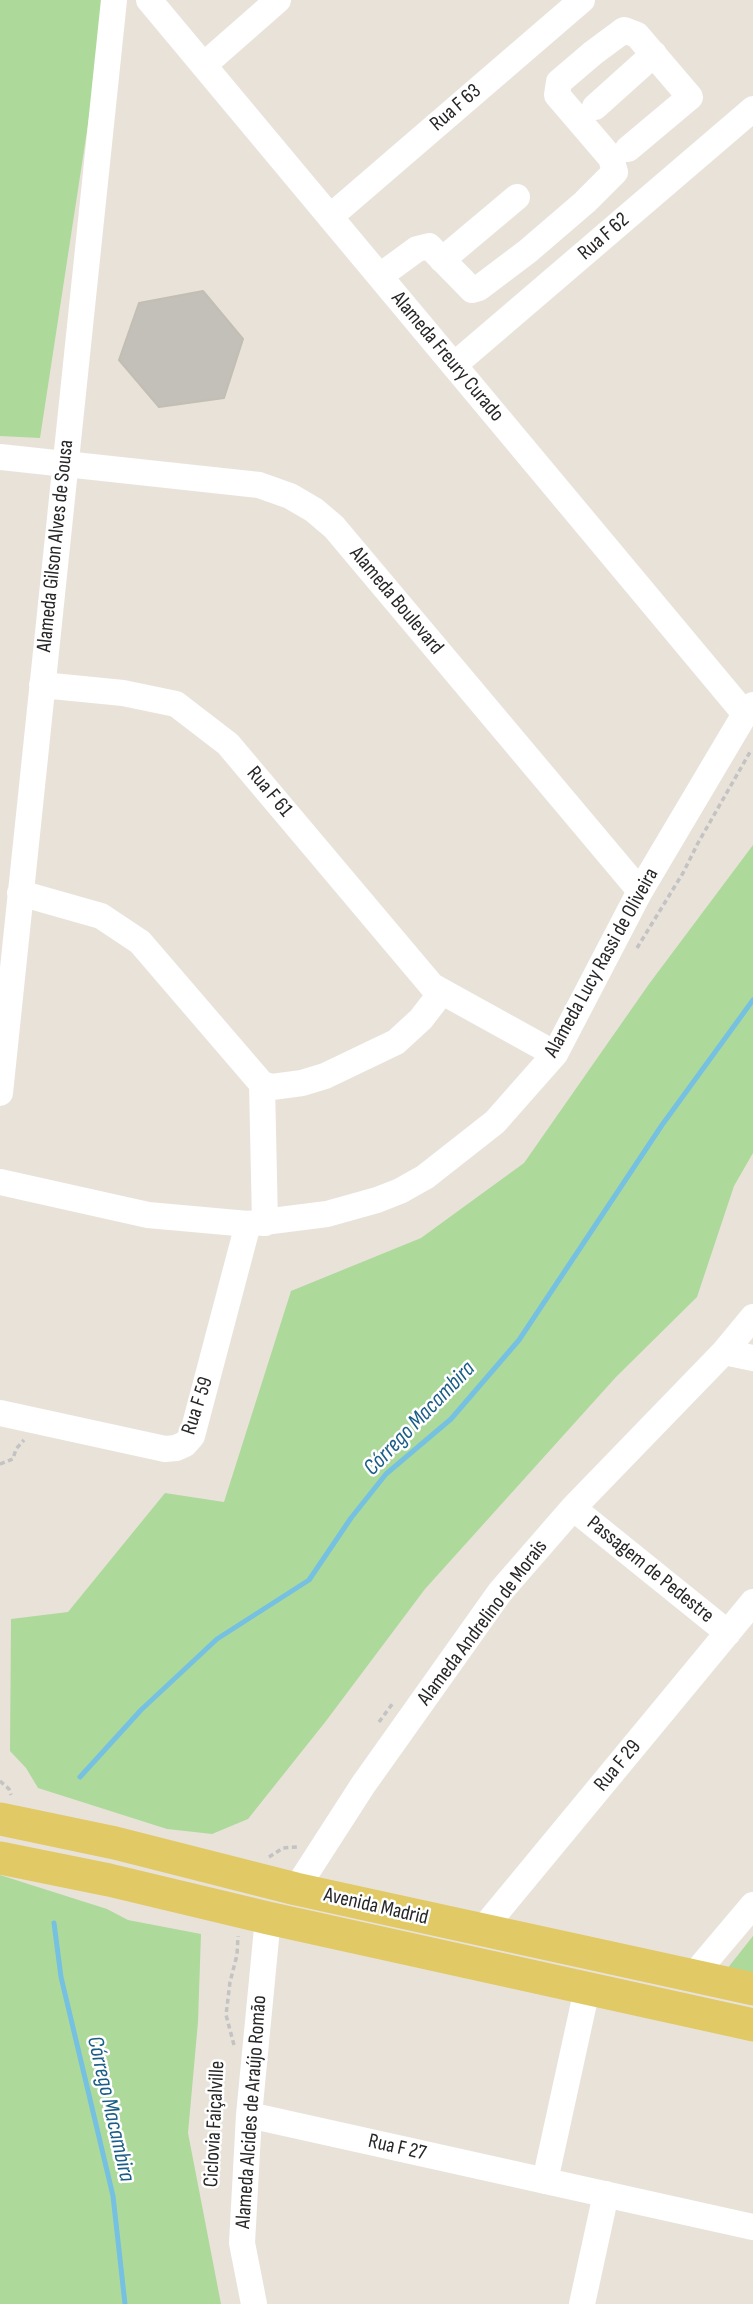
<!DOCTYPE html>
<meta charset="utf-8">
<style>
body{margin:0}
canvas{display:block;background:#e8e2d9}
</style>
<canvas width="753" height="2304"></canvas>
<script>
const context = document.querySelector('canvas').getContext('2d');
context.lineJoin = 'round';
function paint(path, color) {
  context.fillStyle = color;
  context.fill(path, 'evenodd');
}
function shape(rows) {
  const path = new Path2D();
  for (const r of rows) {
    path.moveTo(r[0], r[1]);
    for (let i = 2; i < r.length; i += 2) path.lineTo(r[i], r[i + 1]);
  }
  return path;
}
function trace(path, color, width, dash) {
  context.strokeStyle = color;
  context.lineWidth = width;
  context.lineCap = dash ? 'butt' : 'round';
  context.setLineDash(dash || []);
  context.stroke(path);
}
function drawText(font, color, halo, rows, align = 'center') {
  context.font = font + ' "Sofia Sans Condensed",sans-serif';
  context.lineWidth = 5;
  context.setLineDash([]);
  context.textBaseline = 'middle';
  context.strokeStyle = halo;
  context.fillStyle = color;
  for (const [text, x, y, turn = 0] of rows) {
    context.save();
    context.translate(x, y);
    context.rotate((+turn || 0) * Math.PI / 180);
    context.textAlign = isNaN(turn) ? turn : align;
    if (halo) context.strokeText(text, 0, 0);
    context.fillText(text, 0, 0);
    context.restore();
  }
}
paint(shape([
 [0,0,103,0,90,111,40,438,0,436],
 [753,845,753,1153,734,1186,697,1297,616,1377,425,1589,326,1721,248,1819,212,1834,167,1829,38,1788,26,1768,10,1751,11,1619,68,1612,165,1493,224,1502,291,1291,421,1238,524,1163,649,984],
 [0,1875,107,1909,128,1920,201,1934,198,2022,188,2133,221,2304,0,2304],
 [753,1936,753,1980,723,1974]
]), '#adda9b');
trace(shape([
 [80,1777,141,1710,217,1639,309,1580,351,1518,386,1474,451,1419,519,1340,662,1125,753,1000],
 [54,1923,61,1977,113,2196,125,2304]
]), '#76c0e1', 5);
const building = shape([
 [203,291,243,339,224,398,159,407,119,360,139,303,203,291]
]);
paint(building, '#c3bfb9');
trace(building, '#c3beb4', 2);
trace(shape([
 [637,948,683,873,698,843,750,752],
 [0,1464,13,1459,16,1449,24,1440],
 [379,1722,393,1703],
 [0,1781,9,1789,11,1795],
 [269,1857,283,1848,297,1847],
 [234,2045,226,2015,230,1982,237,1955,238,1936]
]), '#c3c3c3', 3.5, [5, 3.5]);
trace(shape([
 [149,0,745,714],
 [204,65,278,0],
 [595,107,654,54],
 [330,217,582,0],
 [442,260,517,197],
 [380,276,417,249,429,246,472,290,479,288,528,251,585,202,615,172,611,158,557,95,559,82,593,53,624,30,637,35,690,97,628,149],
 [454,365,753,109],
 [0,457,259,485,290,496,314,510,334,527,640,891],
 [42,685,123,693,176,704,228,744,432,986,555,1054],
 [20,893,101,916,140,942,262,1084,272,1087,302,1083,325,1076,396,1042,421,1019,441,993],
 [262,1084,265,1223],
 [0,1093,114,0],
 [0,1182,148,1215,248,1224,327,1214,377,1200,400,1191,425,1177,495,1122,555,1054,640,891,745,714,753,705],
 [724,1352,753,1358],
 [0,1413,165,1449,176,1448,185,1444,192,1436,248,1224],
 [573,1508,728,1633],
 [296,1889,363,1785,500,1592,573,1508,724,1352,753,1317],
 [482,1930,753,1602],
 [693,1976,753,1905],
 [249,2115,753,2227],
 [545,2181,587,1989],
 [254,2304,242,2243,249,2115,268,1918],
 [582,2304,606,2194]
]), '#fff', 26);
trace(shape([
 [0,1819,115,1843,296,1889,753,1989],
 [0,1858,109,1880,268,1918,753,2025]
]), '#e1ca66', 33);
drawText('21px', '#272727', '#fff', [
 ["Rua F 63",456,108,-41],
 ["Rua F 62",604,237,-41],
 ["Alameda Freury Curado",447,357,50],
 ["Alameda Gilson Alves de Sousa",56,546,-84],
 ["Alameda Boulevard",396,601,50],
 ["Rua F 61",269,792,50],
 ["Alameda Lucy Rassi de Oliveira",602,963,-61],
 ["Rua F 59",198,1406,-72],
 ["Passagem de Pedestre",650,1570,39],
 ["Alameda Andrelino de Morais",483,1623,-53],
 ["Rua F 29",618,1766,-50],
 ["Avenida Madrid",376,1907,13],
 ["Alameda Alcides de Araújo Romão",252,2112,-86],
 ["Ciclovia Faiçalville",215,2124,-87],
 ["Rua F 27",397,2148,13]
]);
drawText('italic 23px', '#1a5d87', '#fff', [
 ["Córrego Macambira",420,1419,-46],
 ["Córrego Macambira",110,2109,77]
]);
</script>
